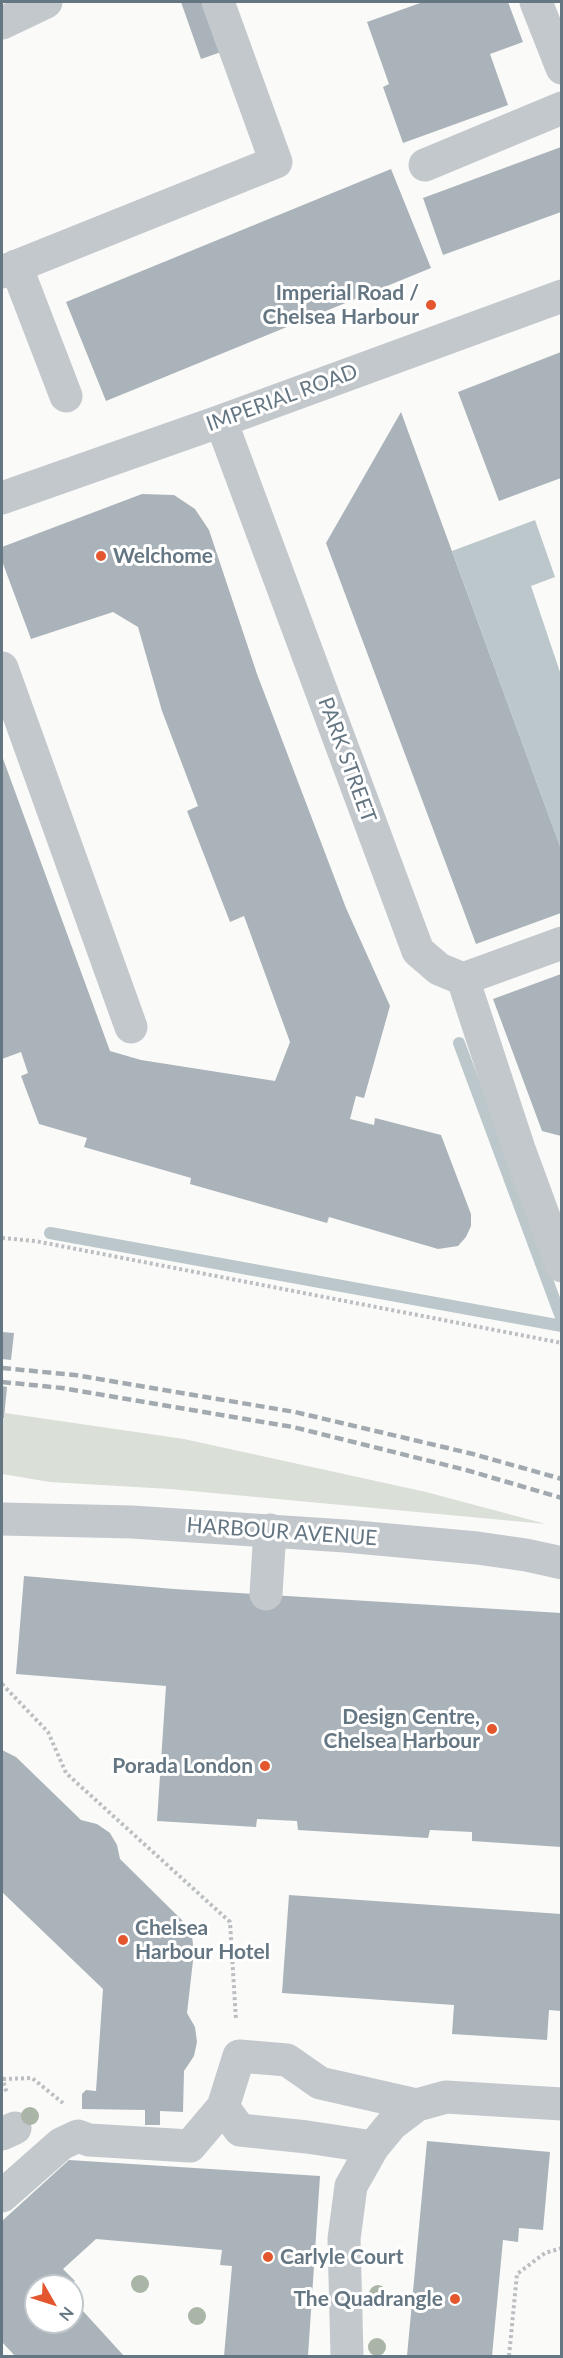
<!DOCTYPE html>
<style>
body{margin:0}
#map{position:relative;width:563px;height:2358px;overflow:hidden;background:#fafaf8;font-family:Lato,sans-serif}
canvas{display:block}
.frame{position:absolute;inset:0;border:3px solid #657683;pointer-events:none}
.north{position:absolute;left:24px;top:2274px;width:60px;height:60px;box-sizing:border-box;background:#fff;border:2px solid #c1c8cd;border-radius:50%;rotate:129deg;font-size:16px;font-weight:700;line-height:24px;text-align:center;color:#657683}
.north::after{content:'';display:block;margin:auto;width:21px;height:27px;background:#e4572e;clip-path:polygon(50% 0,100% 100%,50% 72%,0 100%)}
</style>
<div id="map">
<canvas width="563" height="2358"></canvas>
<div class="frame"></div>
<div class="north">N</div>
</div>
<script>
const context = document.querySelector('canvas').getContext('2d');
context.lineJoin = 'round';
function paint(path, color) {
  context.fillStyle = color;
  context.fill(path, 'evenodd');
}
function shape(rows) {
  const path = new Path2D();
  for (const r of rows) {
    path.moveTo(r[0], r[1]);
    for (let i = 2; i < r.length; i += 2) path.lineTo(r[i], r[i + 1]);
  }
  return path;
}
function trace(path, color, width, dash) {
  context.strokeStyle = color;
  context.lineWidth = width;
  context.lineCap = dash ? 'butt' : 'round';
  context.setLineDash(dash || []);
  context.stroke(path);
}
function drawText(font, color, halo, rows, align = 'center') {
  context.font = font + ' Lato,sans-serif';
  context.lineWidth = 6;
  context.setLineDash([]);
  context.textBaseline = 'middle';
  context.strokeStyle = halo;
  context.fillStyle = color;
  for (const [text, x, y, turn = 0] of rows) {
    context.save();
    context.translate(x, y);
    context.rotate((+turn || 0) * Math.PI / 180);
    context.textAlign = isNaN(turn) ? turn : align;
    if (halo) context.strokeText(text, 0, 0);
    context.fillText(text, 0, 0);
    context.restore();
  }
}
paint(shape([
 [5,1413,184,1439,426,1492,546,1524,170,1489,50,1482,2,1474,2,1418,4,1418]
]), '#dadfd7');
paint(shape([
 [535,520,555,577,531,586,561,675,561,849,452,551]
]), '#bbc7cb');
trace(shape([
 [459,1043,562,1320],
 [50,1233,562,1326]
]), '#bbc7cb', 12);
paint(shape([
 [181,2,210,2,227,50,201,59],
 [423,2,508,2,523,42,490,54,508,105,403,143,383,87,389,84,367,22],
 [561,147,561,212,443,255,423,198],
 [391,169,431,268,106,401,66,302],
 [561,352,561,478,499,501,458,392],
 [401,412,561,849,561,913,476,944,326,543],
 [142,494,174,495,195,509,209,530,257,674,346,908,390,1006,364,1098,356,1096,350,1119,374,1125,375,1118,441,1135,471,1214,471,1226,466,1237,458,1246,438,1249,329,1217,327,1223,190,1184,191,1178,84,1147,87,1138,39,1124,21,1076,28,1073,21,1052,2,1059,2,756,110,1051,141,1060,275,1081,290,1042,244,916,230,922,187,811,198,806,162,711,138,627,113,612,31,639,2,561,2,547],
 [561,974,561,1136,542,1131,493,999],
 [2,1332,14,1333,11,1360,2,1359],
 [2,1386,7,1387,4,1418,2,1418],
 [24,1576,174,1589,561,1613,561,1847,472,1841,472,1832,430,1830,428,1838,298,1830,297,1821,257,1819,256,1827,157,1821,166,1686,16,1674],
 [2,1750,16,1757,81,1820,97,1824,110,1833,117,1845,120,1859,191,1929,194,1952,187,2013,195,2027,197,2042,194,2056,184,2071,183,2112,160,2111,160,2125,145,2125,145,2110,82,2109,82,2094,86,2090,96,2091,103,1989,2,1892],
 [289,1895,561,1914,561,2011,549,2010,547,2040,452,2034,454,2005,282,1993],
 [427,2141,550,2152,543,2230,519,2228,518,2242,503,2240,492,2356,407,2356],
 [69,2160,320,2176,308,2356,224,2356,232,2266,220,2265,222,2250,96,2239,63,2269,75,2281,69,2286,36,2286,36,2322,72,2322,72,2299,124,2356,15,2356,2,2342,2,2221]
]), '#aab3b9');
trace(shape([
 [2,1238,35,1241,562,1343],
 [2,1684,48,1732,66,1773,230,1922,236,2020],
 [2,2077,7,2094],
 [3,2079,32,2078,63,2103],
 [509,2356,517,2274,545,2253,562,2248]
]), '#bbbfc2', 4, [3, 3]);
trace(shape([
 [536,2,562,68],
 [2,23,46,2],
 [425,165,562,108],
 [16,266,66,396],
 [2,272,276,162,218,2],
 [221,421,418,951,439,969,463,979,562,943],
 [2,498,221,421,562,296],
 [2,668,131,1027],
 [463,979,519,1149,562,1266],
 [2,1519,132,1522,345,1536,477,1548,526,1555,562,1563],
 [266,1594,270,1530],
 [2,2134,15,2128],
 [373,2147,307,2137,240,2130,223,2107,239,2056,287,2060,320,2083,417,2105],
 [2,2196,61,2144,78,2136,89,2140,190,2146,223,2107],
 [347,2356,344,2239,351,2186,373,2147,392,2124,417,2105,446,2097,562,2104]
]), '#c3c8cc', 33);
trace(shape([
 [2,1368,75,1375,295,1412,473,1454,562,1479],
 [2,1382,62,1388,293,1427,466,1470,562,1498]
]), '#a2aab0', 4.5, [9, 4.5]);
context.fillStyle = '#aab4a7';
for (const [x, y] of [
 [30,2116],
 [140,2284],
 [378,2294],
 [197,2316],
 [377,2347]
]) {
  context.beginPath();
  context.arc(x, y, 9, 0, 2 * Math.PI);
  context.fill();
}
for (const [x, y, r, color] of [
 [431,305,6,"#e4572e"],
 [101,556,6,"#e4572e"],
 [492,1729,6,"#e4572e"],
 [265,1766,6,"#e4572e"],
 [123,1940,6,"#e4572e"],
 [268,2257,6,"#e4572e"],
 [455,2299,6,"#e4572e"]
]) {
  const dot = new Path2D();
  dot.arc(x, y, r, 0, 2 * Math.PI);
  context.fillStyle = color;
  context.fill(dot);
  trace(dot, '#fff', 2);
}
drawText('bold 21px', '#657683', '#fff', [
 ["Imperial Road /",419,293],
 ["Chelsea Harbour",419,317],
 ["Welchome",113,556,"left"],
 ["Design Centre,",480,1717],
 ["Chelsea Harbour",480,1741],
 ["Porada London",253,1766],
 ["Chelsea",135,1928,"left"],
 ["Harbour Hotel",135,1952,"left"],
 ["Carlyle Court",280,2257,"left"],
 ["The Quadrangle",443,2299]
], 'right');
drawText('21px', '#657683', '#fff', [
 ["IMPERIAL ROAD",282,398,-20],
 ["PARK STREET",347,760,70],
 ["HARBOUR AVENUE",282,1532,4]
]);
</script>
